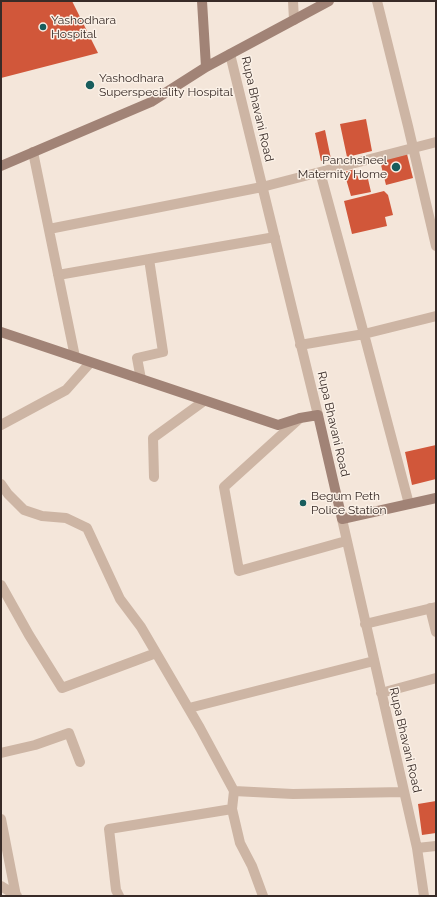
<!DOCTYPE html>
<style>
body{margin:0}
#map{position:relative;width:437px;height:897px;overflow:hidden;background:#f4e6da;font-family:Raleway,sans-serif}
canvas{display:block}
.frame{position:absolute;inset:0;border:2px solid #382b27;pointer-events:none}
</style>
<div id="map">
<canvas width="437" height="897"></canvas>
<div class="frame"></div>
</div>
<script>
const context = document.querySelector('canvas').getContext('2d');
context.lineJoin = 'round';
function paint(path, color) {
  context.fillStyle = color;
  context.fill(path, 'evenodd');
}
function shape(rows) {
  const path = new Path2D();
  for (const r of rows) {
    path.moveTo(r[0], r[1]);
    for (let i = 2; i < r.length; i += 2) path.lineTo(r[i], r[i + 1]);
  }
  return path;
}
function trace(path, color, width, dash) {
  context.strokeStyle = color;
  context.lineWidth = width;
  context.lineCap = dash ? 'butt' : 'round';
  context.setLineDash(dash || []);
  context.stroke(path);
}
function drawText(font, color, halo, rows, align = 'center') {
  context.font = font + ' Raleway,sans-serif';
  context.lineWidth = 3;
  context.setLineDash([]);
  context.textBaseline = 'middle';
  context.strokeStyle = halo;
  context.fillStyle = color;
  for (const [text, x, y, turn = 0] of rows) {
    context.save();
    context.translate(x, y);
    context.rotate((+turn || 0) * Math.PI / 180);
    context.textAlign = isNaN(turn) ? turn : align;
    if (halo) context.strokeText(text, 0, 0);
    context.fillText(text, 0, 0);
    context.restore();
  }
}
paint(shape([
 [1,1,72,1,98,53,1,78],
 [366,119,372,151,347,157,340,124],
 [325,130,331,159,321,161,315,133],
 [407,154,413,178,386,185,380,161],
 [355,169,359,180,368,179,371,192,351,196,344,172],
 [384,191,388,195,393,215,385,217,387,226,352,234,344,201],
 [436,445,436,479,412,485,405,452],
 [436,801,436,833,422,835,418,804]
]), '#d1573a');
trace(shape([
 [293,1,294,20],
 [377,1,408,126,436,246],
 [230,54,318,415],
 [33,152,75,357],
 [320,172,364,334,409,504],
 [49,229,262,187,436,142],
 [58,275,275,237],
 [300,345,364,334,436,316],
 [141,379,137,358,163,352,149,259],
 [300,418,224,487,239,571,346,541],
 [1,425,66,390,90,363],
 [154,477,153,438,204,401],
 [1,484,8,494,24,510,42,516,66,518,87,528,120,599,141,627,200,728,234,791,232,809,240,843,252,866,263,896],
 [342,519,417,848,424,896],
 [1,585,29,635,62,688,156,653],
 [430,608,436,632],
 [365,624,436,607],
 [381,693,436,678],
 [189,708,374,661],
 [1,753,35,745,69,733,80,762],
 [234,791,293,794,404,792],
 [1,819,16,896],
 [417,848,436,846],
 [1,886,17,896],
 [119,896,116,890,109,829,232,809]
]), '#cdb5a4', 10);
trace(shape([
 [202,1,206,67],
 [1,166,151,102,206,67,329,1],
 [1,332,278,425,300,418,318,415,342,519,436,498]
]), '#a18376', 10);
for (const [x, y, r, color] of [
 [43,27,4,"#185d5d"],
 [90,85,5,"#185d5d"],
 [396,167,5,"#185d5d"],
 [303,503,4,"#185d5d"]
]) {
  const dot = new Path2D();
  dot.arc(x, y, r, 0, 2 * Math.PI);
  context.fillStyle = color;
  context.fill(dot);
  trace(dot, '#fbf1e7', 1.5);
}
drawText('12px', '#382b27', '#fbf1e7', [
 ["Yashodhara",51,20],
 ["Hospital",51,34],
 ["Yashodhara",99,78],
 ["Superspeciality Hospital",99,92],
 ["Panchsheel",387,160,"right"],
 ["Maternity Home",387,174,"right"],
 ["Begum Peth",311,496],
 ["Police Station",311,510]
], 'left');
drawText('12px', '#382b27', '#fbf1e7', [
 ["Rupa Bhavani Road",257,109,77],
 ["Rupa Bhavani Road",333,424,77],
 ["Rupa Bhavani Road",405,740,77]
]);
</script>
